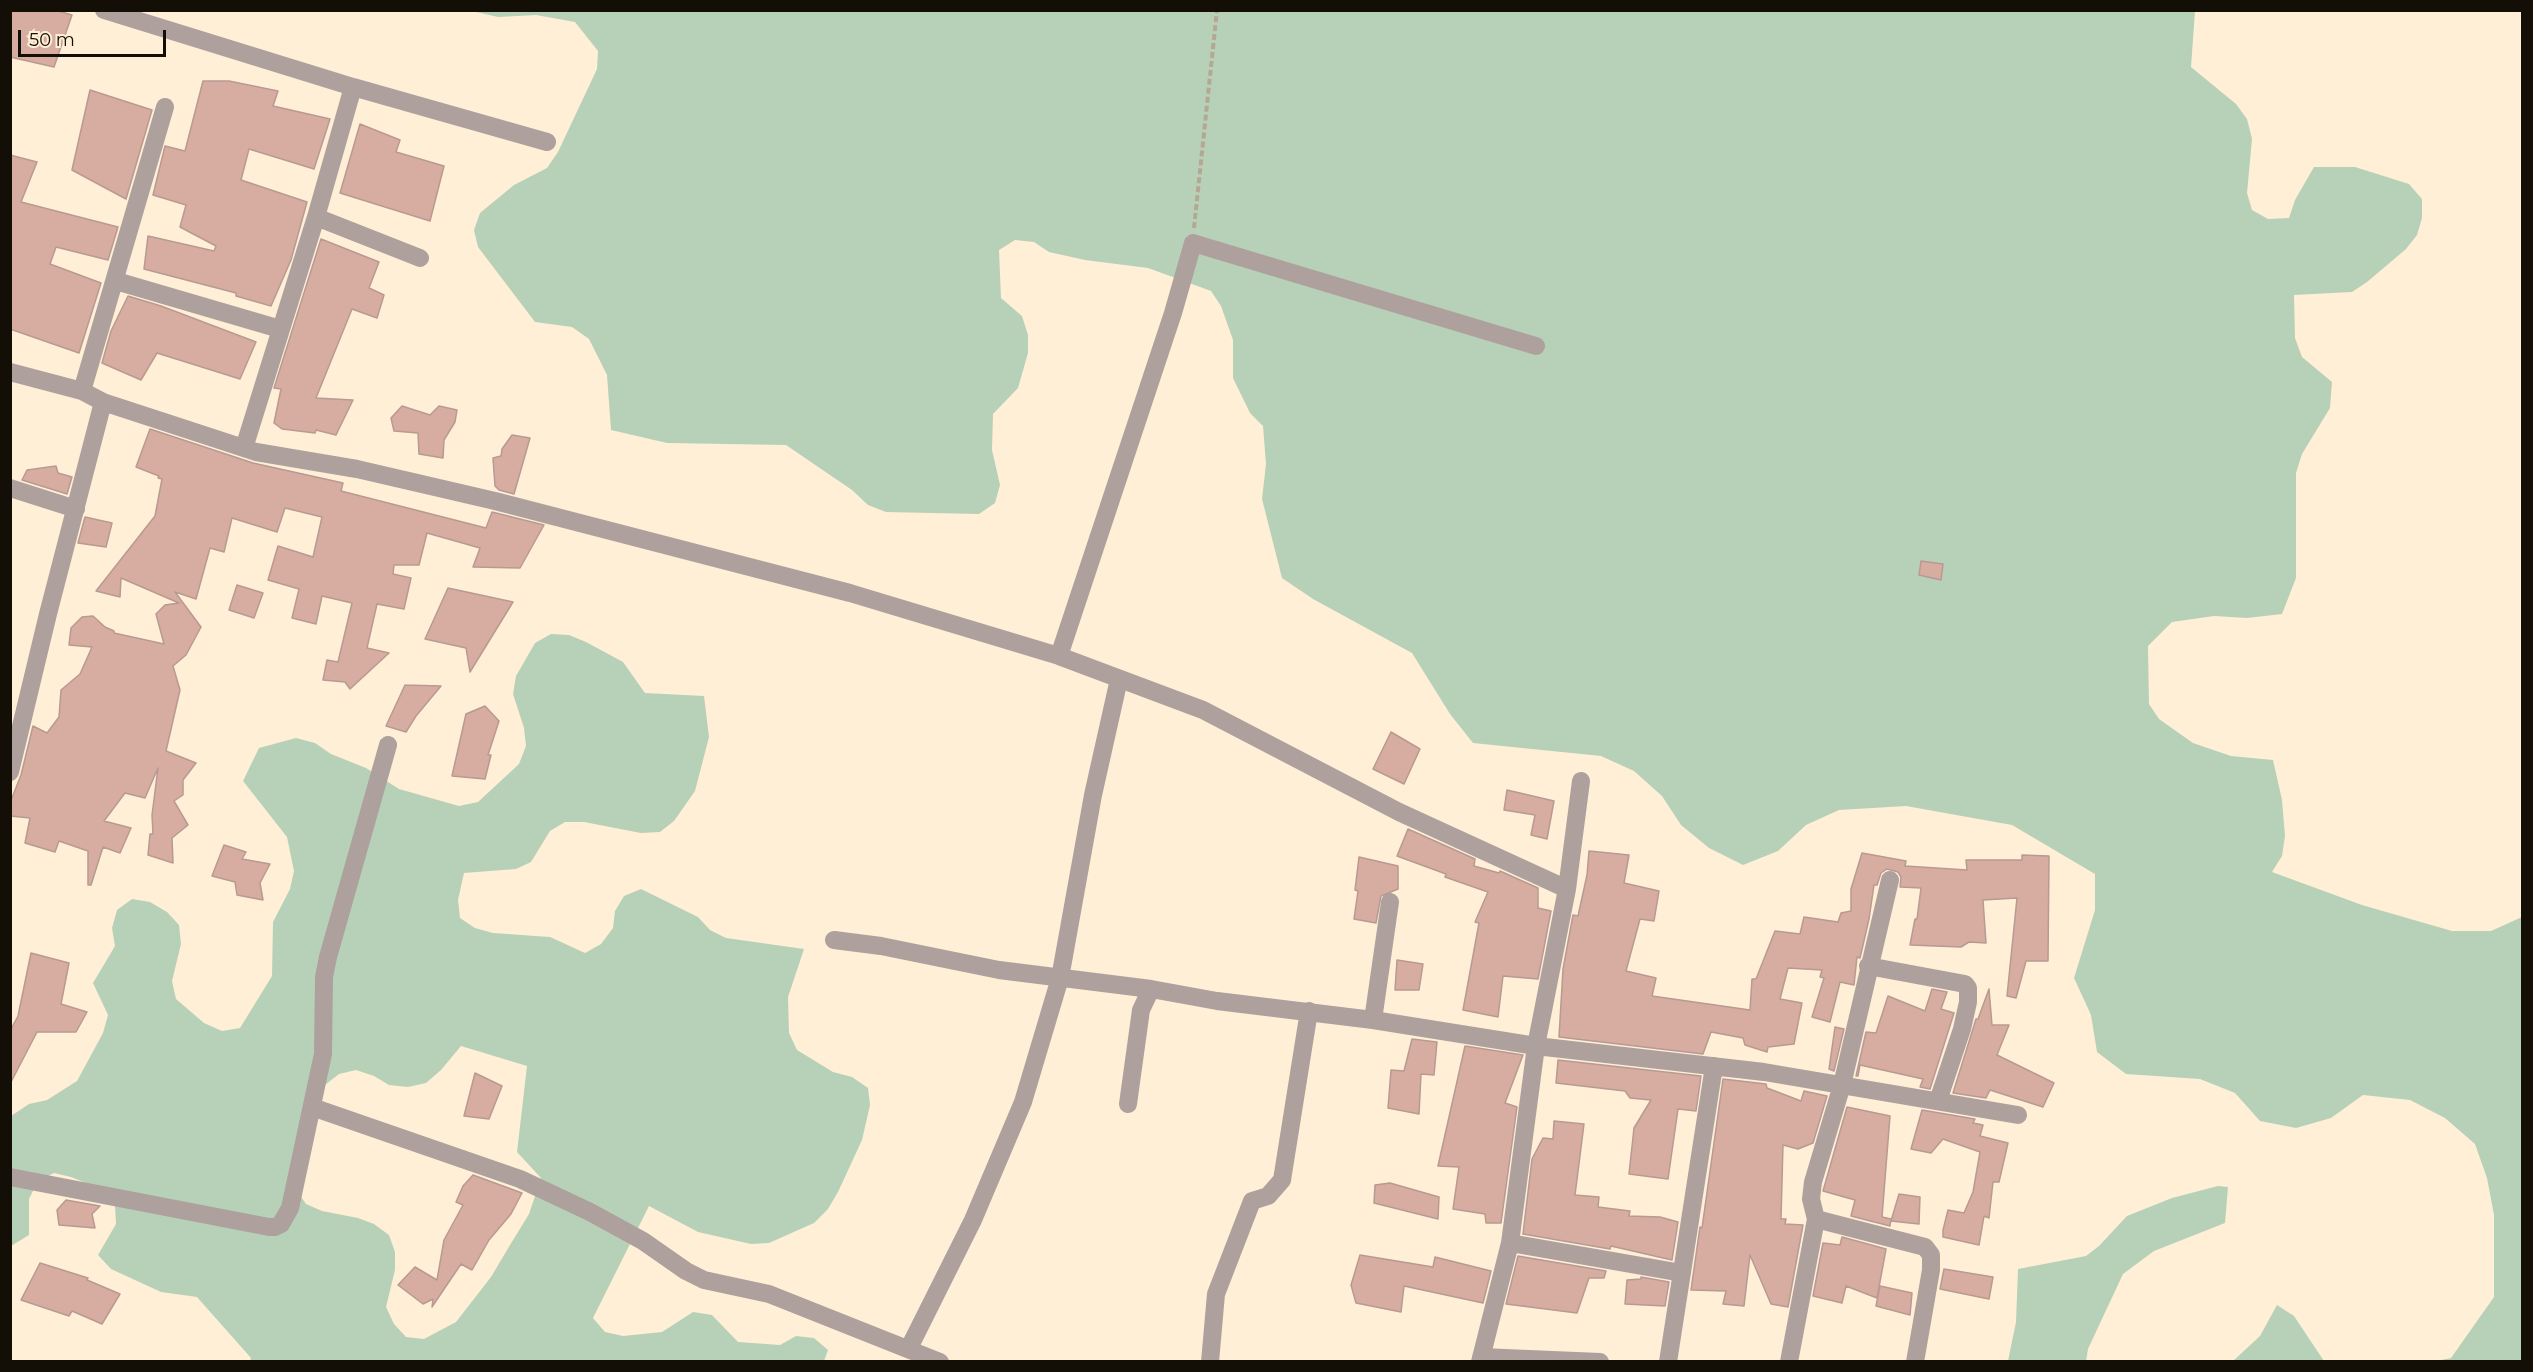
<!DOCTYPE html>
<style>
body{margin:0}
#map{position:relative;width:2533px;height:1372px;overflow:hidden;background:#ffefd6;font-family:Montserrat,sans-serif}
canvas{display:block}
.frame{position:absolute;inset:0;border:12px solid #130e06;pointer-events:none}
.scale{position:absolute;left:18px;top:30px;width:148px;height:27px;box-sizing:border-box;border:3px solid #130e06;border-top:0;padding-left:8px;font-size:18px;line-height:21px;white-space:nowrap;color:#130e06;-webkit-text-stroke:4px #ffefd6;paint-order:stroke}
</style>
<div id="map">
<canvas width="2533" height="1372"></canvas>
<div class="frame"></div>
<div class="scale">50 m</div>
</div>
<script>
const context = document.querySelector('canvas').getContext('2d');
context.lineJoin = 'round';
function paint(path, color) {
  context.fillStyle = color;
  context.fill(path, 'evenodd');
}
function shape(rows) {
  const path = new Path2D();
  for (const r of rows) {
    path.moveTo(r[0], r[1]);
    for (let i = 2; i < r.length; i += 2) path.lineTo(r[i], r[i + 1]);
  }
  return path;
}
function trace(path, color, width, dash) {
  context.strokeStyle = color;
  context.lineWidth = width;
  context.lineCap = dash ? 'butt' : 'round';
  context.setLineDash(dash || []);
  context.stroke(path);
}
paint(shape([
 [472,11,2195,11,2191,67,2236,104,2247,119,2252,139,2247,193,2252,210,2268,219,2289,218,2295,200,2314,167,2355,167,2409,184,2422,199,2422,218,2417,235,2406,249,2367,282,2352,292,2294,295,2295,338,2302,357,2332,382,2330,408,2302,454,2296,473,2296,578,2282,614,2247,618,2214,616,2172,622,2148,646,2149,704,2159,719,2193,743,2231,756,2273,760,2282,800,2285,836,2282,856,2272,872,2362,905,2452,931,2491,931,2522,917,2522,1361,2436,1361,2451,1358,2494,1297,2494,1215,2487,1178,2475,1144,2445,1118,2410,1100,2363,1095,2331,1118,2296,1128,2260,1121,2235,1093,2200,1079,2126,1074,2097,1052,2091,1015,2074,978,2095,910,2095,874,2012,825,1906,806,1839,810,1806,825,1778,851,1743,865,1709,848,1681,825,1662,796,1634,771,1601,756,1473,743,1450,714,1412,653,1313,599,1282,578,1262,499,1266,464,1263,426,1250,413,1233,378,1233,340,1221,306,1211,291,1148,268,1085,260,1049,252,1034,242,1015,240,999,250,1001,298,1022,316,1028,335,1028,353,1018,388,993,414,992,450,1000,485,995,503,979,514,886,512,868,505,852,490,786,445,667,443,611,430,607,375,589,339,572,327,535,322,478,247,474,230,480,213,514,185,547,168,558,152,597,69,598,51,575,22,536,15,498,17],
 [551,634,569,635,586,642,623,662,645,693,704,696,709,737,695,791,674,821,660,832,641,833,584,822,565,822,550,831,531,862,516,869,464,873,458,900,460,918,475,928,493,933,550,937,585,953,601,944,613,928,615,911,624,896,641,889,698,917,710,930,726,938,804,949,788,997,789,1033,797,1050,833,1072,852,1077,868,1088,870,1105,862,1140,838,1192,828,1209,814,1223,769,1243,751,1244,698,1232,649,1206,593,1318,605,1332,623,1336,662,1332,693,1312,712,1315,738,1342,780,1345,796,1336,814,1338,828,1350,824,1361,250,1361,251,1358,197,1297,161,1292,111,1269,98,1255,116,1224,115,1206,106,1191,71,1177,54,1173,38,1181,29,1199,29,1235,11,1246,11,1116,29,1104,47,1100,77,1081,103,1033,108,1015,93,983,115,946,112,928,117,910,132,899,150,902,167,912,179,925,181,944,172,981,176,999,204,1023,222,1031,240,1028,272,976,273,922,290,889,294,871,287,837,243,781,259,748,296,738,315,743,331,754,366,768,399,789,459,806,478,802,519,764,526,746,524,728,513,694,516,676,535,643],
 [461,1046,527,1066,517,1152,541,1178,529,1214,510,1245,491,1277,456,1322,424,1339,406,1337,394,1324,386,1307,395,1270,395,1252,389,1235,374,1224,358,1218,322,1211,306,1204,295,1188,325,1085,339,1074,356,1070,374,1076,389,1085,408,1087,426,1083,441,1070],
 [2218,1186,2228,1187,2225,1223,2154,1251,2123,1274,2088,1349,2086,1361,2008,1361,2016,1322,2018,1269,2086,1256,2099,1246,2127,1216,2172,1198],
 [2277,1305,2294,1316,2324,1361,2233,1361,2260,1336]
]), '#b7d1b8');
const building = shape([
 [10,10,55,10,72,15,54,67,10,57,10,10],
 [203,81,229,81,278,91,273,106,330,119,314,169,249,149,241,180,307,202,291,260,271,306,236,296,236,293,144,269,148,236,214,251,216,246,180,227,186,205,153,195,165,146,185,151,203,81],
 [90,90,152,110,126,199,72,170,90,90],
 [360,124,400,140,396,152,444,166,430,221,340,193,360,124],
 [10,155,37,162,21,202,118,227,108,260,56,247,50,264,101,283,79,353,10,329,10,155],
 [321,239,379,262,369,288,384,295,377,318,352,309,316,398,353,400,336,435,316,430,315,433,282,429,274,423,281,389,274,388,321,239],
 [128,296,161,306,256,342,240,379,157,353,141,380,102,363,111,331,128,296],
 [402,406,430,415,439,406,457,410,455,422,444,440,443,458,419,454,418,433,394,431,391,418,402,406],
 [150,429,253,463,343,483,341,491,486,528,492,512,544,525,520,568,473,567,480,548,427,533,419,565,394,565,393,574,411,578,404,609,377,604,367,648,389,653,350,689,345,682,323,680,327,660,338,662,352,603,322,596,316,624,292,618,299,589,268,580,278,546,313,557,322,517,285,508,277,532,232,518,224,552,210,548,196,599,175,592,201,627,186,655,173,666,180,690,166,751,196,763,183,780,183,795,174,801,188,825,172,838,173,863,148,855,150,834,153,834,152,815,158,768,145,798,125,793,104,821,131,828,120,853,103,847,91,885,88,885,88,851,59,841,55,852,25,843,30,818,10,816,10,803,21,775,33,726,47,733,59,717,61,690,80,674,92,647,69,645,71,628,82,617,93,616,105,627,114,631,114,633,164,644,156,614,165,605,179,603,121,578,120,597,96,591,155,516,162,479,158,478,159,476,136,467,150,429],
 [512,435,530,438,514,494,499,490,495,486,493,458,501,456,502,449,512,435],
 [56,466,58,473,72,477,67,494,22,480,27,470,56,466],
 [85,517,112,523,106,547,78,543,85,517],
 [1921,561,1943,564,1941,580,1919,575,1921,561],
 [237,585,263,593,254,618,229,610,237,585],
 [448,588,513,602,470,672,466,648,425,639,448,588],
 [405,685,441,686,416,716,406,732,386,726,405,685],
 [485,706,499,721,488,755,491,755,485,779,452,776,466,714,485,706],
 [1391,732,1420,749,1404,784,1373,769,1391,732],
 [1507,790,1554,801,1547,839,1531,835,1535,815,1504,810,1507,790],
 [1408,829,1475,859,1474,866,1499,873,1500,871,1538,888,1538,908,1551,911,1538,979,1503,976,1498,1017,1463,1010,1479,923,1475,922,1488,892,1445,877,1446,874,1397,856,1408,829],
 [224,845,246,852,242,859,270,864,260,883,263,900,237,895,235,882,212,876,224,845],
 [1589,851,1629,855,1624,883,1659,891,1654,921,1640,919,1626,971,1656,978,1652,996,1750,1010,1752,979,1756,979,1775,931,1800,934,1804,917,1838,922,1841,913,1851,911,1851,889,1862,853,1906,861,1905,866,1967,870,1966,860,2022,860,2022,855,2049,856,2048,961,2026,961,2016,998,2007,996,2017,898,1983,900,1986,943,1969,942,1961,947,1910,945,1915,919,1917,919,1921,888,1900,887,1901,877,1898,872,1887,869,1881,873,1877,885,1874,885,1869,919,1860,958,1857,957,1854,985,1840,982,1830,1022,1812,1017,1824,978,1820,977,1822,970,1788,968,1780,999,1802,1003,1794,1044,1768,1047,1767,1052,1745,1045,1743,1038,1711,1032,1703,1054,1559,1037,1563,969,1573,915,1578,916,1587,875,1589,851],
 [1359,857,1398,866,1398,889,1381,896,1376,923,1354,919,1358,891,1355,890,1359,857],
 [31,953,69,963,61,1004,87,1012,76,1032,37,1032,10,1084,10,1031,18,1016,31,953],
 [1397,960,1423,964,1419,990,1395,990,1397,960],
 [1932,989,1947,992,1941,1009,1954,1013,1930,1089,1920,1087,1923,1079,1860,1065,1858,1076,1856,1076,1866,1032,1876,1033,1888,996,1925,1011,1932,989],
 [1989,989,1992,1025,2009,1025,1997,1055,2054,1083,2043,1107,1990,1090,1986,1098,1953,1093,1976,1019,1978,1019,1989,989],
 [1835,1027,1844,1029,1834,1071,1829,1069,1835,1027],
 [1412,1039,1437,1042,1434,1075,1421,1074,1419,1114,1388,1108,1391,1070,1404,1071,1412,1039],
 [1465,1046,1523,1055,1505,1103,1517,1107,1501,1223,1486,1223,1485,1214,1453,1209,1459,1167,1438,1166,1465,1046],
 [1558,1060,1701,1076,1696,1111,1678,1109,1668,1179,1629,1174,1634,1128,1651,1100,1630,1098,1625,1091,1556,1083,1558,1060],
 [475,1073,502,1086,489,1119,464,1116,475,1073],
 [1723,1079,1766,1084,1767,1088,1801,1101,1804,1091,1827,1096,1813,1143,1798,1149,1783,1145,1781,1219,1786,1219,1785,1224,1803,1225,1788,1307,1771,1304,1750,1255,1744,1306,1723,1304,1726,1291,1691,1290,1700,1227,1702,1228,1723,1079],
 [1847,1107,1890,1116,1882,1217,1891,1219,1890,1226,1851,1216,1855,1200,1823,1191,1847,1107],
 [1922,1110,1975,1119,1973,1123,1983,1125,1980,1136,2008,1143,1999,1182,1993,1182,1989,1218,1984,1216,1979,1245,1943,1237,1943,1230,1948,1210,1964,1213,1973,1192,1980,1152,1943,1139,1931,1153,1911,1149,1922,1110],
 [1554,1121,1584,1124,1575,1195,1599,1197,1598,1207,1630,1211,1629,1216,1660,1217,1678,1222,1672,1260,1611,1246,1610,1249,1523,1234,1532,1159,1543,1138,1553,1139,1554,1121],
 [473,1175,522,1193,511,1214,489,1240,472,1270,461,1264,432,1307,433,1299,423,1304,398,1285,415,1267,437,1280,444,1240,463,1205,456,1202,463,1186,473,1175],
 [1390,1183,1439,1197,1438,1219,1374,1203,1375,1185,1390,1183],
 [1899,1194,1920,1197,1919,1224,1891,1221,1899,1194],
 [66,1200,100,1206,92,1214,95,1228,59,1225,57,1210,66,1200],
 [1842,1237,1886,1249,1877,1298,1846,1286,1842,1303,1813,1296,1823,1243,1840,1245,1842,1237],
 [1360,1255,1433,1267,1435,1257,1491,1271,1483,1303,1404,1286,1401,1312,1356,1303,1351,1285,1360,1255],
 [1518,1256,1606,1271,1604,1278,1589,1278,1577,1313,1506,1304,1518,1256],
 [40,1263,88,1278,87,1280,120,1294,102,1324,72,1311,69,1316,21,1300,40,1263],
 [1944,1269,1993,1277,1989,1299,1940,1289,1944,1269],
 [1641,1277,1669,1282,1665,1306,1625,1304,1627,1280,1641,1279,1641,1277],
 [1880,1286,1912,1293,1910,1315,1876,1306,1880,1286]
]);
paint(building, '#d7aca1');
trace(building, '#b89a92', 1.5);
trace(shape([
 [1194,228,1217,10]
]), '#b4a794', 4, [6, 3]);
trace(shape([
 [104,10,353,87,547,142],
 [316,217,420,258],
 [116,281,280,329],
 [10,372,82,391,103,402,256,452,357,469,495,501,850,593,1059,656,1203,710,1399,812,1567,889],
 [82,391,165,107],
 [244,448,316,217,353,87],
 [10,488,76,509],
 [1059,656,1173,313,1193,243,1536,346],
 [10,772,48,614,103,402],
 [834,940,881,946,999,970,1151,989,1217,1001,1373,1020,1536,1046,1764,1072,2018,1115],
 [1868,966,1965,984,1968,988,1968,1002,1962,1029,1938,1101],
 [1373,1020,1390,902],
 [1128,1104,1141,1010,1151,989],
 [312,1107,520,1179,590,1212,643,1241,686,1271,704,1280,769,1294,940,1362],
 [10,1177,269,1227,275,1227,281,1224,290,1208,323,1054,324,977,328,957,388,745],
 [1816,1219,1925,1247,1931,1255,1931,1270,1915,1362],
 [1510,1243,1682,1273],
 [909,1348,973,1220,1023,1102,1060,978,1093,795,1119,679],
 [1481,1357,1600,1362],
 [1210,1362,1216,1294,1252,1201,1268,1196,1282,1180,1309,1011],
 [1480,1362,1510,1243,1536,1046,1567,889,1581,781],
 [1668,1362,1714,1066],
 [1789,1362,1816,1219,1811,1199,1813,1182,1842,1085,1890,880]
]), '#aea09d', 18);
</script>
